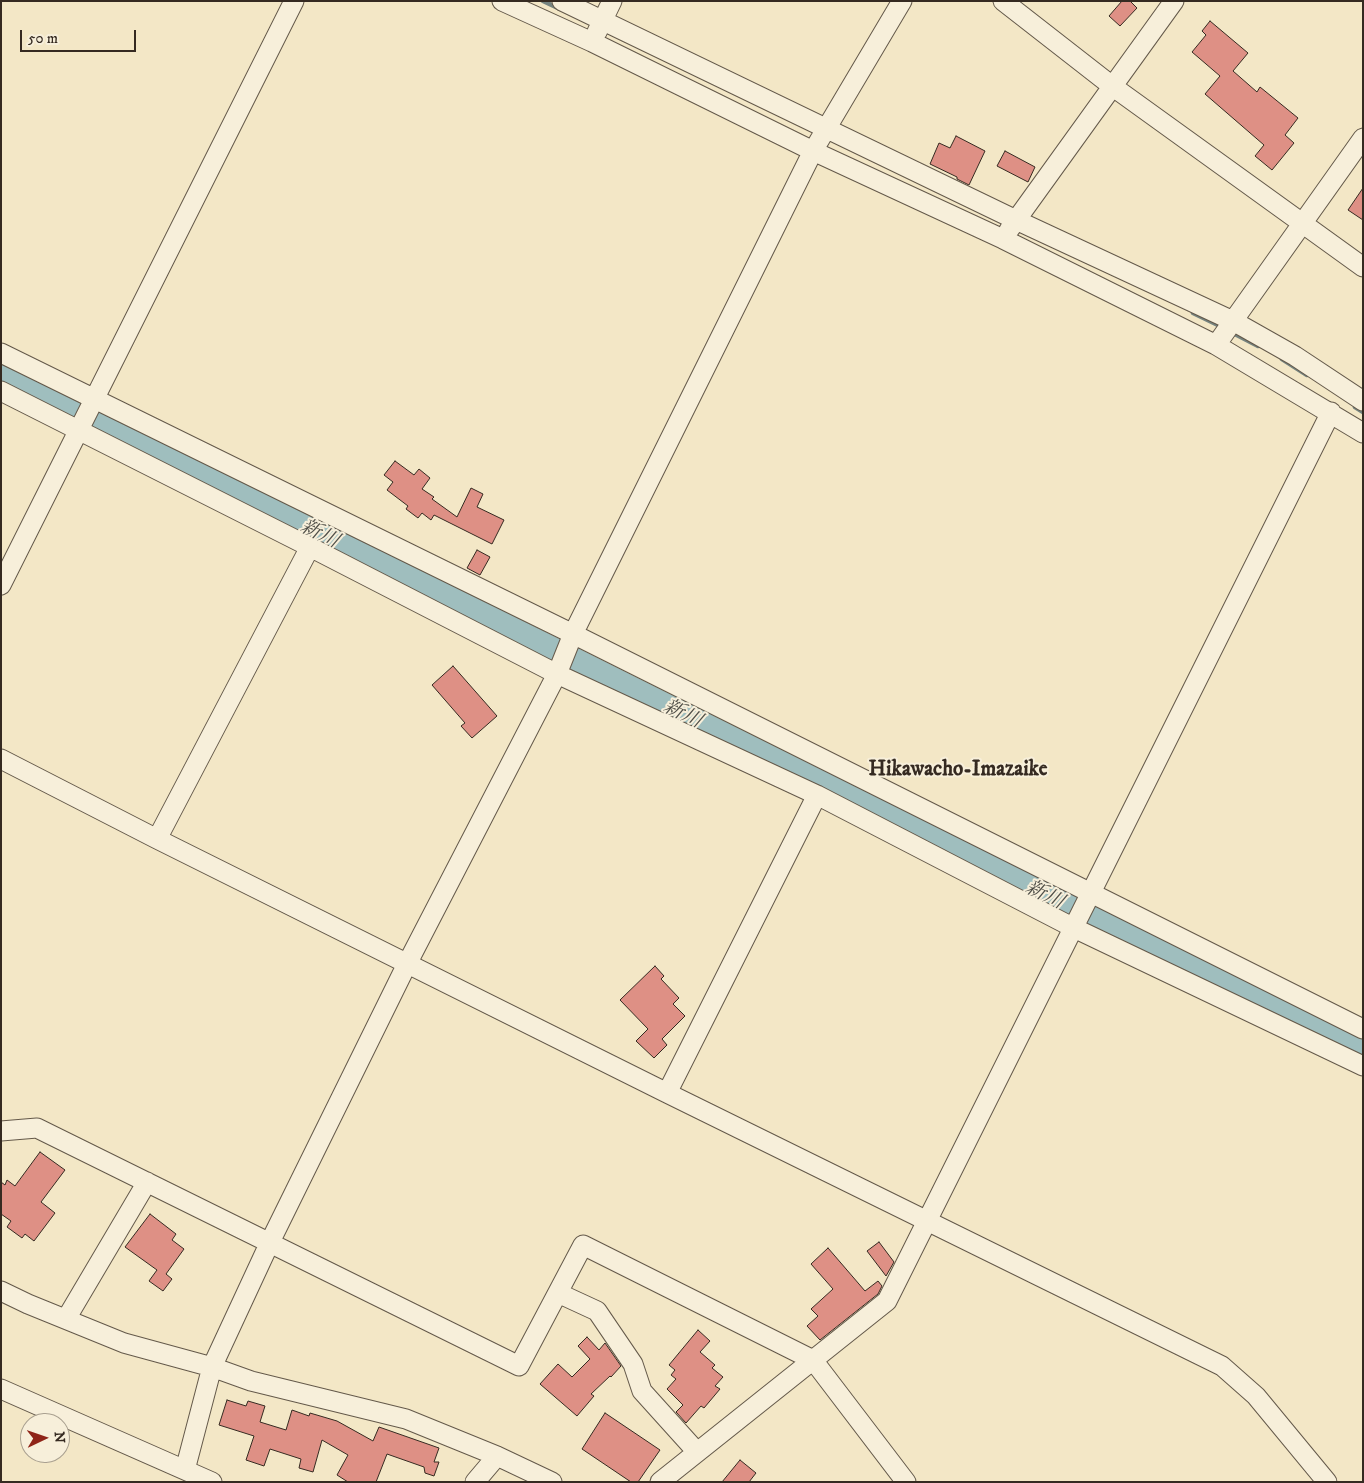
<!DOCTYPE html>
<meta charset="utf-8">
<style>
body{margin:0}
#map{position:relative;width:1364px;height:1483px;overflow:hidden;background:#f3e7c6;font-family:"IM FELL DW Pica",serif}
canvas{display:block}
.frame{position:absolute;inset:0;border:2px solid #352a21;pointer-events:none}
.north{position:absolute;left:20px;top:1413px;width:50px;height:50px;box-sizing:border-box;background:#f7efda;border:1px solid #a9a090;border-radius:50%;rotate:87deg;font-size:14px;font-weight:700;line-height:20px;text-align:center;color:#352a21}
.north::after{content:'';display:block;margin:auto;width:18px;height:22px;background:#8f2418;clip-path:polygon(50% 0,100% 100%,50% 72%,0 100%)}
.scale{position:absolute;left:20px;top:30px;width:116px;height:22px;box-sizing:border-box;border:2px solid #352a21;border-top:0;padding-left:6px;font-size:15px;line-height:18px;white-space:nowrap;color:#352a21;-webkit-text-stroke:4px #f7efda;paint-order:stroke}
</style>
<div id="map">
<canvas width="1364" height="1483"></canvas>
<div class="frame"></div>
<div class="north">N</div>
<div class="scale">50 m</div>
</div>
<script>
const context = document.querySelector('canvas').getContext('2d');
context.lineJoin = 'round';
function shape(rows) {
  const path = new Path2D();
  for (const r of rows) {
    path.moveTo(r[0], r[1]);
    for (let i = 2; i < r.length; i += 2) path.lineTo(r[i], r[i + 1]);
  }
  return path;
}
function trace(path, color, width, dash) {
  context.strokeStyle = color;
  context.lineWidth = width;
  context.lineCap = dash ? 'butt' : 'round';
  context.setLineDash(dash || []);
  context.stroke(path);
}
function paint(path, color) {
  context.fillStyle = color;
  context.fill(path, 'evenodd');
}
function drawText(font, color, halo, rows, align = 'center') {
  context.font = font + ' "IM FELL DW Pica","Noto Serif JP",serif';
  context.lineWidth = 4;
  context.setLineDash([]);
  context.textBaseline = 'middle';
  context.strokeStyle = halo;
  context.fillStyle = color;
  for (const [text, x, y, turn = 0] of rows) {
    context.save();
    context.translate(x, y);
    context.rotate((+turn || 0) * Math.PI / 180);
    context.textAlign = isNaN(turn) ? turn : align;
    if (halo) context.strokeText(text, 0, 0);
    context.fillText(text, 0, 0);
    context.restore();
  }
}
trace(shape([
 [543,1,560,9],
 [1193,313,1222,327],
 [1231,332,1258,346],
 [1282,359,1307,375],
 [1355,407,1363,412]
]), '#75837f', 4.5);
trace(shape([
 [1,376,1084,916,1087,914,1363,1049]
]), '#9fbebe', 28);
const building = shape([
 [1122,1,1130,1,1137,8,1120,26,1109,16,1122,1],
 [1210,21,1248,53,1233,71,1257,92,1260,87,1298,118,1285,135,1294,143,1272,170,1255,156,1264,145,1205,94,1220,76,1192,52,1206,35,1202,31,1210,21],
 [956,136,985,151,969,185,957,179,957,177,930,164,939,143,950,148,956,136],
 [1005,151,1035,167,1028,182,997,166,1005,151],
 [1363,188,1363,220,1348,210,1363,188],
 [395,461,414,475,419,469,430,478,422,489,434,497,432,499,457,517,471,488,483,494,477,507,504,520,492,544,434,515,431,520,422,513,418,518,406,509,408,506,387,490,393,482,384,475,395,461],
 [477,550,490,557,480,575,467,568,477,550],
 [453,666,497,716,472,738,461,726,465,723,432,685,453,666],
 [655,966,664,976,661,979,679,998,673,1004,685,1016,662,1039,667,1045,654,1058,636,1041,648,1029,620,1000,655,966],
 [40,1152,65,1170,41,1202,55,1213,34,1241,25,1234,22,1238,7,1227,11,1221,1,1214,1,1182,5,1185,7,1180,15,1186,40,1152],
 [150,1214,176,1234,172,1240,184,1249,166,1274,172,1279,163,1291,149,1281,157,1270,125,1247,150,1214],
 [879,1242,894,1262,886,1276,867,1251,879,1242],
 [828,1248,865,1291,878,1281,882,1286,878,1294,820,1340,807,1326,818,1316,811,1309,833,1289,811,1264,828,1248],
 [698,1330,710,1341,700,1352,715,1365,712,1368,723,1377,715,1386,720,1389,704,1408,701,1406,686,1423,676,1412,683,1405,667,1389,676,1379,671,1375,675,1370,669,1365,698,1330],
 [587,1337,599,1350,605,1343,621,1366,611,1377,610,1376,591,1394,594,1396,577,1416,540,1384,558,1364,572,1377,590,1359,578,1346,587,1337],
 [227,1400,246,1406,248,1401,265,1406,260,1422,286,1430,292,1410,309,1416,310,1413,337,1421,373,1441,379,1427,439,1448,434,1462,439,1462,434,1476,425,1473,424,1467,387,1454,376,1482,348,1482,337,1475,348,1455,322,1440,313,1472,299,1468,301,1459,270,1449,264,1466,246,1460,254,1436,219,1425,227,1400],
 [605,1413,660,1450,638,1482,631,1482,582,1449,605,1413],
 [740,1460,756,1473,749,1482,722,1482,740,1460]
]);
paint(building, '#de9085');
trace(building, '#352a21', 1);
const minor = shape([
 [502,1,592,42,813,151,1003,239,1216,345,1363,433],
 [562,1,1016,220,1233,321,1295,356,1363,401],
 [1003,1,1112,86,1363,267],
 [597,32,612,1],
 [1009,230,1174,1],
 [1216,345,1363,138],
 [1,353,573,634,1363,1029],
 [1,391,310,547,557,674,817,795,1074,928,1363,1066],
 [1,585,294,1],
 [1,759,157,839,667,1093,1222,1366,1256,1396,1327,1482],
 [157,839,310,547],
 [667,1093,817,795],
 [1,1131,37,1128,519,1366,583,1245,813,1360,906,1482],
 [1,1291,28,1304,124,1343,212,1367,251,1381,406,1419,497,1456,552,1482],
 [558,1293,597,1311,633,1364,642,1391,697,1452],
 [66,1319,147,1182],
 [1,1389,212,1482],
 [185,1470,212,1367,270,1242,407,964,557,674,573,634,813,151,902,1],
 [475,1482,497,1456],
 [660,1482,887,1301,1331,412]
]);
trace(minor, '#64594a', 21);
trace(minor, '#f7efda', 19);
drawText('italic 20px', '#504f48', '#f7efda', [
 ["新川",319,535,26],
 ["新川",682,715,26],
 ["新川",1044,896,26]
]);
drawText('bold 21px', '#352a21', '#f7efda', [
 ["Hikawacho-Imazaike",958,771]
]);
</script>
